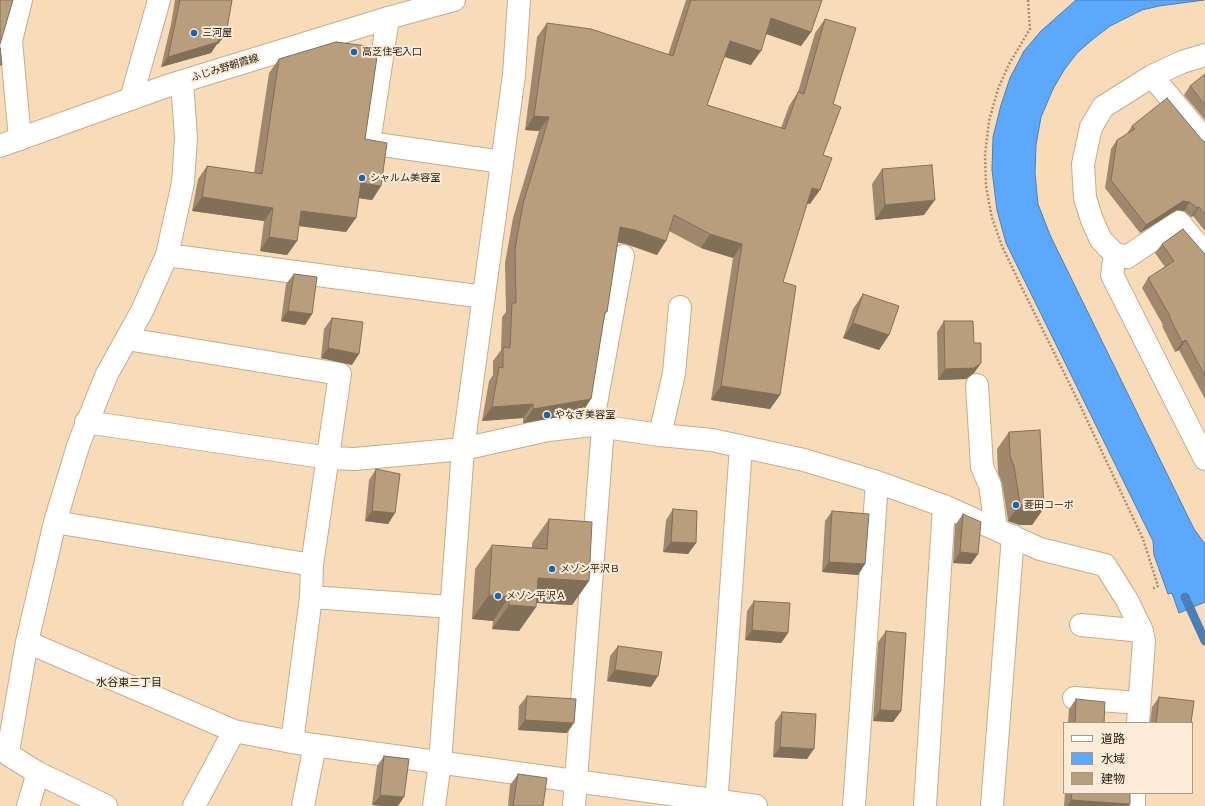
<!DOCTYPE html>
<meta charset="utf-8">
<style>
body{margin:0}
#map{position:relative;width:1205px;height:806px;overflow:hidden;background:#f8dcba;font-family:"Noto Sans","Noto Sans JP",sans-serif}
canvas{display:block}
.legend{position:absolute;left:1063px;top:722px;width:130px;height:72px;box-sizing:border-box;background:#fcebd7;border:1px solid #a69887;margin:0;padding:5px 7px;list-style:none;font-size:12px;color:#251b0e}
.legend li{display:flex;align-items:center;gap:8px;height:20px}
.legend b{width:20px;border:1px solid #a69887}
</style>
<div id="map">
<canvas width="1205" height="806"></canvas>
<ul class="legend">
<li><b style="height:5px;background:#fff"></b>道路</li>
<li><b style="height:11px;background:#5ba8fd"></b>水域</li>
<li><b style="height:11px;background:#b99e7e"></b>建物</li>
</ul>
</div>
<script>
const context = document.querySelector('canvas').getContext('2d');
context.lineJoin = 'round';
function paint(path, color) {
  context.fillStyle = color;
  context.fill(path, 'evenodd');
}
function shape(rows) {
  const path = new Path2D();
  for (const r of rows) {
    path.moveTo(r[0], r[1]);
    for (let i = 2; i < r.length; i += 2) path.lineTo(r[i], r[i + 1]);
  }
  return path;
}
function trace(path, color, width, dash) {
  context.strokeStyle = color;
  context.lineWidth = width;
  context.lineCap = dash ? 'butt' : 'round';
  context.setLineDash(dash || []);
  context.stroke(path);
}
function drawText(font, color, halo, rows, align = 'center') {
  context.font = font + ' "Noto Sans","Noto Sans JP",sans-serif';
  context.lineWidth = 4;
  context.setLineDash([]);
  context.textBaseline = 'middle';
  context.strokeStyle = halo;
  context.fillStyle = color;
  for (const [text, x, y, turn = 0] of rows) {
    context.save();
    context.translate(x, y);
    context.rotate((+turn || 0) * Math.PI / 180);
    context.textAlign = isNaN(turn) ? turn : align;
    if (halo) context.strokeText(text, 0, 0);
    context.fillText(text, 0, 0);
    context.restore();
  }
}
const water = shape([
 [1076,0,1204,0,1159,6,1142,10,1110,26,1093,39,1077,53,1064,70,1053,89,1041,117,1036,145,1035,173,1038,204,1050,235,1194,529,1205,544,1205,602,1179,613,1172,593,1168,594,1154,555,1153,541,1006,243,997,210,992,170,993,137,1001,105,1010,78,1024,51,1041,31,1076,0]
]);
paint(water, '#5ba8fd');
trace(water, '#4b7eb5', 1);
trace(shape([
 [1185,597,1205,641]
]), '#4b7eb5', 9);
const minor = shape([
 [388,18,369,143,502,162],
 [1205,55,1182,62,1152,76,1103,107,1091,127,1083,164,1085,198,1092,220,1101,240,1115,254,1127,257,1179,222,1205,254],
 [1152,76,1205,140],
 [131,99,159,0],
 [20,139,11,41,21,0],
 [1115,254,1112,275,1205,459],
 [167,255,484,297],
 [127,339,340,374,312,565,311,597,292,742],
 [977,385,982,467,990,485,996,528],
 [86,422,329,458,355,459,463,449,548,430,592,425,660,435,712,440,804,460,877,482,944,506,1040,549,1105,565,1127,600,1142,631,1144,641,1138,723],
 [592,425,623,256],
 [660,435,674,373,680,307],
 [55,522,312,565],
 [311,597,451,607],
 [1081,625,1142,631],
 [27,642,234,731,292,742,756,806],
 [1074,698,1139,703],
 [28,806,38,773],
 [106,806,38,773,9,755,9,746,27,642,55,522,79,443,107,374,142,311,167,255,183,183,186,138,182,82],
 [194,806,234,731],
 [303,806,315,745],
 [434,806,440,763,463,449,514,75,519,0],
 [574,806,603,427],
 [716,806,741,446],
 [854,806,877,482],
 [925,806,944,506],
 [992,806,1013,536],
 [1134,806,1134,793]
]);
const major = shape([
 [0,146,167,86,388,18,454,0]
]);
trace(minor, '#c7ac8b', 24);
trace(major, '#c7ac8b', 24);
trace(shape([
 [1028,0,1030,29,1009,64,998,89,989,121,985,155,986,186,992,218,1002,246,1022,288,1078,401,1143,539,1158,586,1152,589]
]), '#a48f75', 2.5, [2, 2]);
trace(minor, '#fff', 22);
trace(major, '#fff', 22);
paint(shape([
 [175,0,232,0,226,34,218,44,217,44,211,53,161,67,171,24],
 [686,0,822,0,811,32,801,46,766,34,751,65,724,57,707,105,781,128,789,106,798,92,815,33,825,19,833,104,823,155,810,204,807,203,783,282,780,395,770,409,711,400,733,258,701,248,669,231,657,255,626,244,618,242,605,316,582,413,523,423,523,418,482,421,489,381,493,375,493,361,501,350,502,317,506,312,505,263,513,218,539,131,525,130,537,37,547,23,668,55],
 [279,59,365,139,381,186,372,200,359,198,346,232,299,226,297,241,287,255,260,251,264,221,192,211,198,179,207,166,254,173,269,73],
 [1205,74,1205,120,1184,95,1190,86],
 [1132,126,1202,140,1205,142,1205,231,1193,216,1191,217,1184,211,1177,210,1140,233,1105,188,1111,149,1117,140,1126,135],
 [882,169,924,215,875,220,872,184],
 [1162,244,1203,252,1205,254,1205,399,1179,350,1175,352,1162,326,1163,325,1142,288,1148,278,1165,267,1155,253],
 [294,274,312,314,305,325,281,321,286,284],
 [863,294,889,335,879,350,843,338,853,309],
 [332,318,352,365,321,358,324,329],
 [944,321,974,343,981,363,974,373,966,379,938,380,937,332],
 [1009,432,1044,508,1032,525,1020,525,1008,521,1002,483,998,473,997,449],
 [376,469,395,513,388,524,365,521,369,480],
 [673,509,696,543,688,554,663,552,666,520],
 [832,511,865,564,858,575,822,572,825,521],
 [963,514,971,564,953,563,955,525],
 [549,519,589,581,572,605,536,603,536,607,519,631,492,629,493,621,472,619,475,569,492,545,532,548,532,543],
 [754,601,788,633,781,643,745,640,747,611],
 [886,631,901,711,893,722,873,721,878,642],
 [618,646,651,687,607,681,610,656],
 [527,696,567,733,518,730,519,706],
 [1159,697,1191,723,1150,723,1152,707],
 [1076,699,1104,723,1068,723,1069,709],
 [782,712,807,759,773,757,775,722],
 [384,756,409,759,372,805,377,766],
 [518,774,543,806,508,806,510,785],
 [1065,793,1130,793,1129,806,1064,806]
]), '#9f886c');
paint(shape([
 [771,18,811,32,801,46,761,32],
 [220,33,226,34,218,44,217,44,211,53,161,67,168,57],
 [730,41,761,51,751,65,720,55],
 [534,116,549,117,539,131,525,130],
 [361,183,381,186,372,200,351,197],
 [812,188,820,190,810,204,802,202],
 [202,197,273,208,264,221,192,211],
 [935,200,924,215,875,220,885,205],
 [1183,201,1190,202,1184,211,1177,210,1140,233,1146,225],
 [1199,207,1193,216,1191,217,1197,208],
 [301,211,356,218,346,232,291,225],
 [620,227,635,230,666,241,657,255,626,244,610,241],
 [710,234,742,244,733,258,701,248],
 [269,237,297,241,287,255,260,251],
 [288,311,312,314,305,325,281,321],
 [853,323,889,335,879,350,843,338],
 [1186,340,1179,350,1175,352,1182,342],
 [328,348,359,354,352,365,321,358],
 [981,363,974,373,966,379,938,380,945,369],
 [721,386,780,395,770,409,711,400],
 [591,399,582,413,523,423,533,409],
 [533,404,523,418,482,421,492,407],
 [1020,504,1044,508,1032,525,1020,525,1008,521],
 [372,511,395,513,388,524,365,521],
 [671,542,696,543,688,554,663,552],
 [960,552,978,554,971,564,953,563],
 [829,562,865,564,858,575,822,572],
 [538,578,589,581,572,605,521,602],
 [489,595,509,597,493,621,472,619],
 [509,605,536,607,519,631,492,629],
 [752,630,788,633,781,643,745,640],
 [615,670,658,676,651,687,607,681],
 [880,710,901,711,893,722,873,721],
 [525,720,574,723,567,733,518,730],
 [780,747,814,749,807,759,773,757],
 [380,795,404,797,398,806,380,806,372,805],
 [1071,800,1130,804,1129,806,1067,806]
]), '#826f58');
const building = shape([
 [0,0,13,0,0,44,0,0],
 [180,0,232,0,226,34,220,33,218,42,168,57,180,0],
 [691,0,822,0,811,32,771,18,761,51,730,41,707,105,785,129,798,92,804,94,825,19,856,28,833,104,841,107,823,155,832,158,820,190,812,188,783,282,796,286,780,395,721,386,742,244,710,234,674,215,666,241,635,230,620,227,607,312,605,312,591,399,533,409,533,404,492,407,499,367,503,368,503,347,510,348,512,303,516,303,515,249,523,204,549,117,534,116,547,23,591,29,673,56,691,0],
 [336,42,367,46,367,48,378,50,365,139,387,143,381,186,361,183,356,218,301,211,297,241,269,237,273,208,202,197,207,166,262,174,279,59,336,42],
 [0,48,2,65,0,65,0,48],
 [1205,74,1205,105,1190,86,1205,74],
 [1167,98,1202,140,1205,142,1205,215,1199,207,1197,208,1190,202,1183,201,1146,225,1111,180,1117,140,1135,129,1132,126,1167,98],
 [932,165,935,200,885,205,882,169,932,165],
 [1183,229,1203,252,1205,254,1205,376,1186,340,1182,342,1169,316,1170,316,1148,278,1174,261,1162,244,1183,229],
 [294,274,317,277,312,314,288,311,294,274],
 [863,294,899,306,889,335,853,323,863,294],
 [332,318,363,322,359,354,328,348,332,318],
 [944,321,973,321,974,343,981,343,981,363,974,368,945,369,944,321],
 [1040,430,1044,508,1031,508,1020,504,1014,466,1010,456,1009,432,1040,430],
 [376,469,400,474,395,513,372,511,376,469],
 [673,509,697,511,696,543,671,542,673,509],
 [832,511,869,514,865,564,829,562,832,511],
 [963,514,981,522,978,554,960,552,963,514],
 [549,519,592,522,589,581,538,578,536,607,509,605,509,597,489,595,492,545,547,549,549,519],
 [754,601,790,603,788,633,752,630,754,601],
 [886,631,906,633,901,711,880,710,886,631],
 [618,646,662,652,658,676,615,670,618,646],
 [527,696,576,699,574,723,525,720,527,696],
 [1159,697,1194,701,1191,723,1156,723,1159,697],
 [1076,699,1105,702,1104,723,1075,723,1076,699],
 [782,712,816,714,814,749,780,747,782,712],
 [384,756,409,759,404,797,380,795,384,756],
 [518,774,547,778,543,806,513,806,518,774],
 [1072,793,1130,793,1130,804,1071,800,1072,793]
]);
paint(building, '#b99e7e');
trace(building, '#826f58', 1);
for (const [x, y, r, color] of [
 [194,33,4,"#1466b4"],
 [354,52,4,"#1466b4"],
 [362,178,4,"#1466b4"],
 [547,415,4,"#1466b4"],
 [1016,505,4,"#1466b4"],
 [552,569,4,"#1466b4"],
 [498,596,4,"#1466b4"]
]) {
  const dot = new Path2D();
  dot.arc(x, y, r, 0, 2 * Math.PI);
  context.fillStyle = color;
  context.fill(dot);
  trace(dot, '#fcebd7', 1.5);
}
drawText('10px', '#251b0e', '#fcebd7', [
 ["三河屋",202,33],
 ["高芝住宅入口",362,52],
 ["シャルム美容室",370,178],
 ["やなぎ美容室",555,415],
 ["菱田コーポ",1024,505],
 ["メゾン平沢Ｂ",560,569],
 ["メゾン平沢Ａ",506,596]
], 'left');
drawText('10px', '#251b0e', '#fcebd7', [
 ["ふじみ野朝霞線",225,68,-17]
]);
drawText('11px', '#251b0e', '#fcebd7', [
 ["水谷東三丁目",129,683]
]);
</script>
